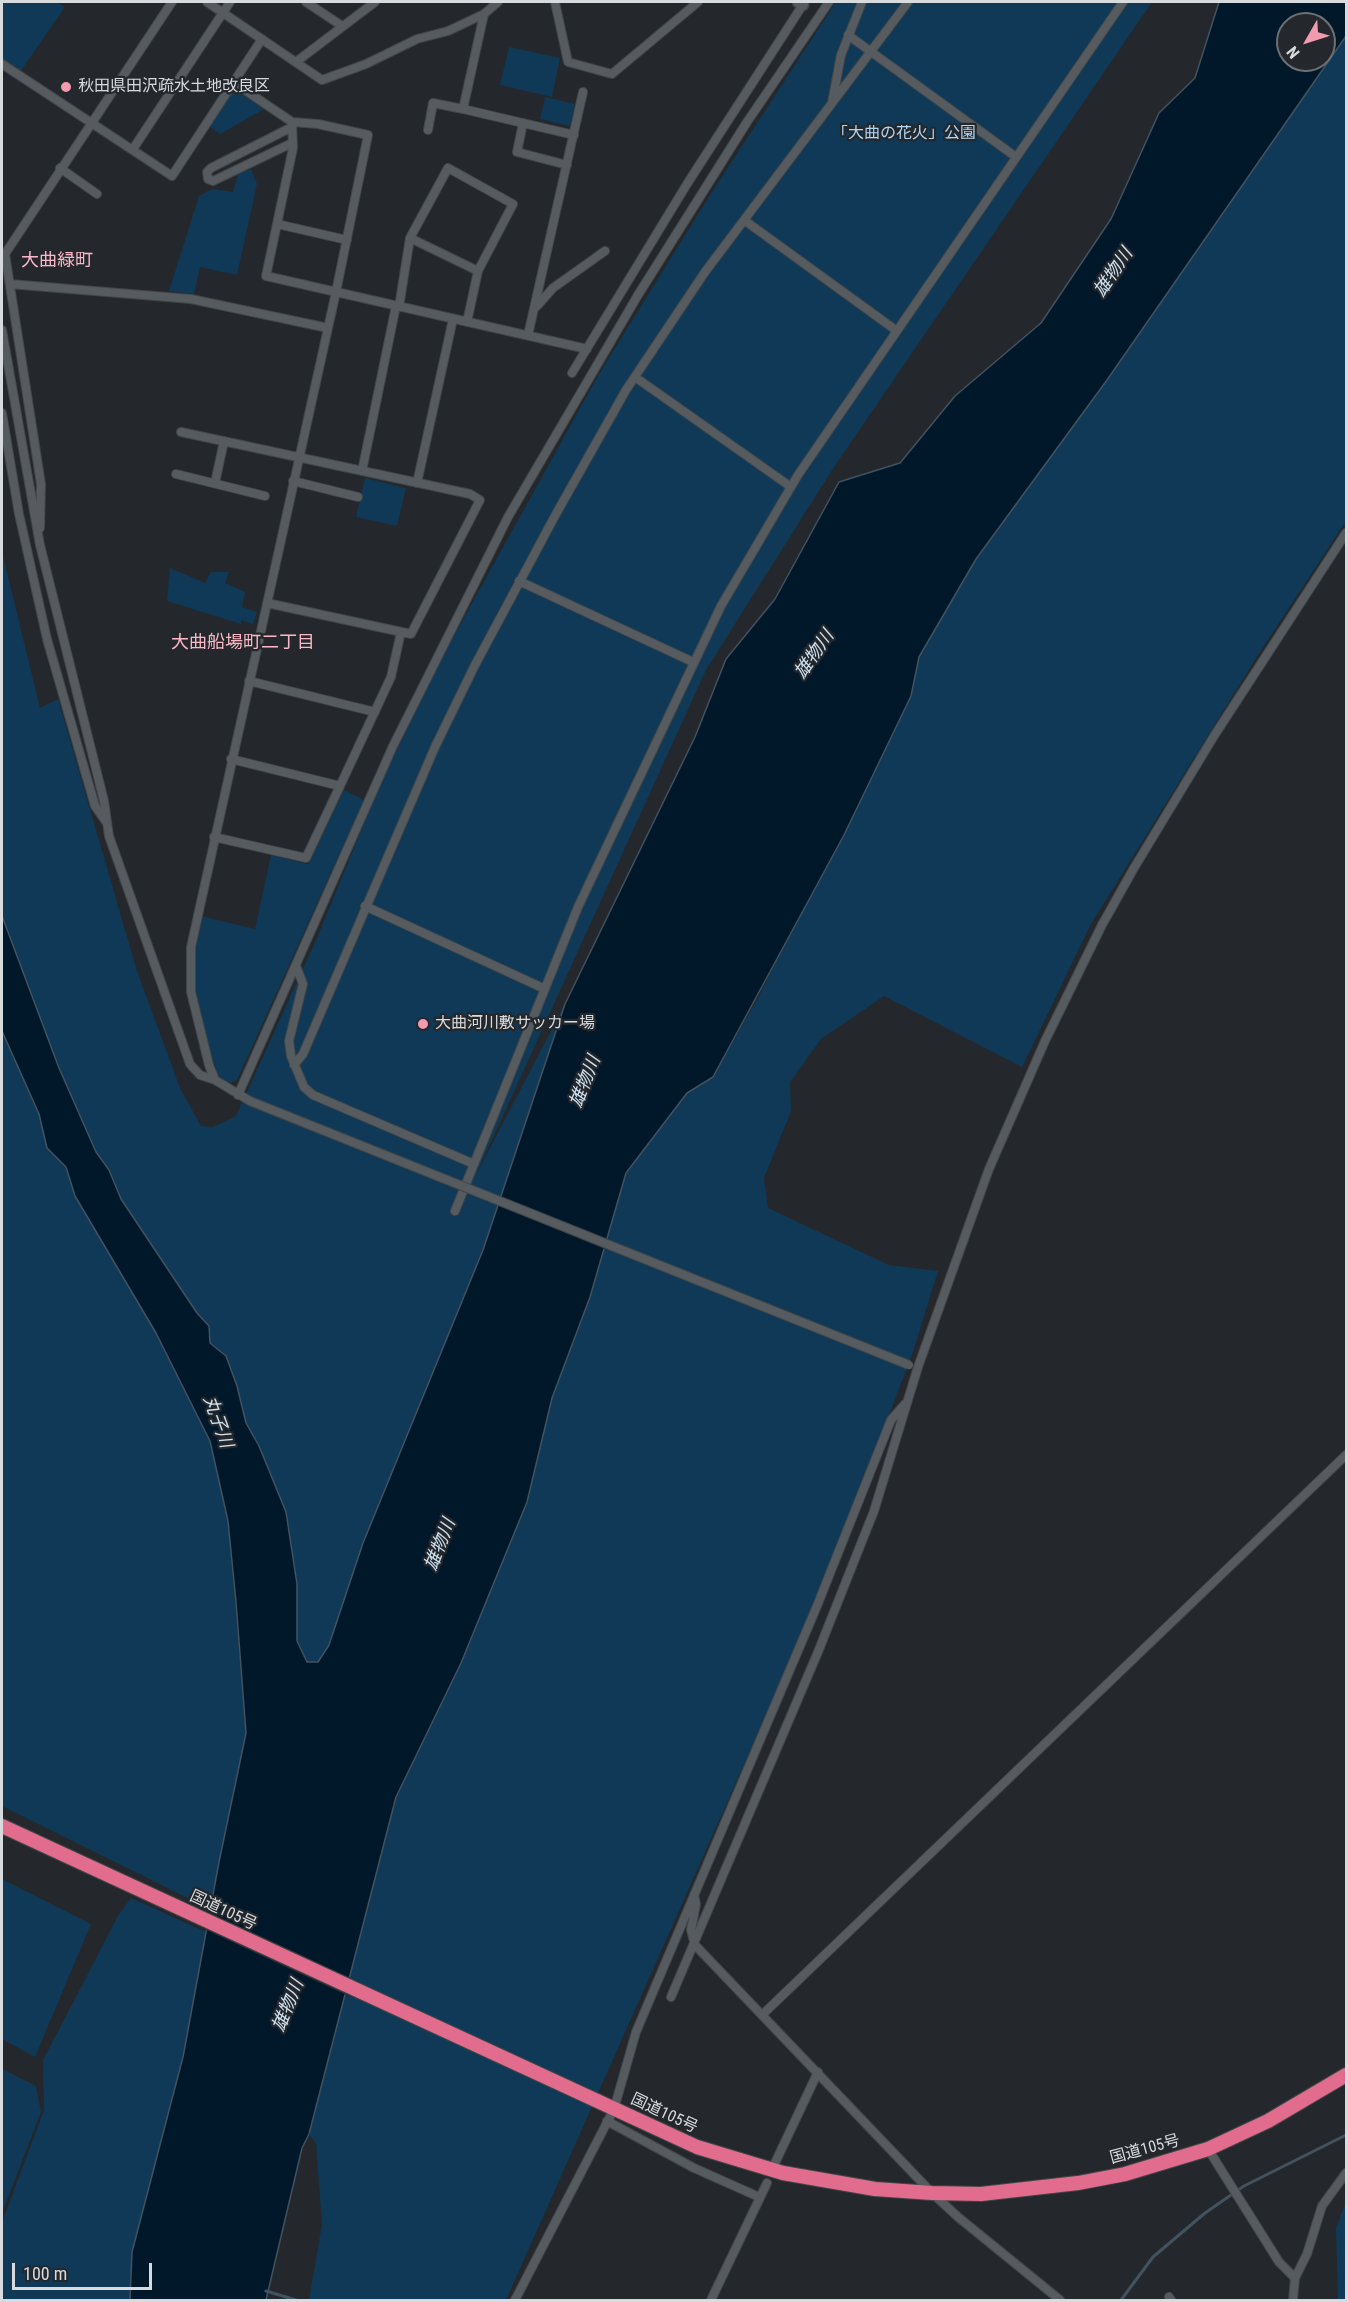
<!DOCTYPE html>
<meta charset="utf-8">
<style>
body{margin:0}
#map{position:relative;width:1348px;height:2302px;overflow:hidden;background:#24282c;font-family:"Roboto Condensed",sans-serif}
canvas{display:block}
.frame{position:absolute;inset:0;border:3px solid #d8dbdd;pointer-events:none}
.north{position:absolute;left:1276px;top:12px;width:60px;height:60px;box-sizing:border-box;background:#24282c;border:2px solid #6c7073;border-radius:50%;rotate:231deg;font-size:16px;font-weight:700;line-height:24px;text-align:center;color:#d8dbdd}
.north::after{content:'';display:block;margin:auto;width:21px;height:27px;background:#f29aaf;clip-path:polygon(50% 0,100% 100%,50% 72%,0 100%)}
.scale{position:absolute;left:12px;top:2263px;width:140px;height:27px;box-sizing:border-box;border:3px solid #d8dbdd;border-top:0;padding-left:8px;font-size:18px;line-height:21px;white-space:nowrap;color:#d8dbdd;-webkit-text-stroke:4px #24282c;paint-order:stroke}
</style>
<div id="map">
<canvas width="1348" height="2302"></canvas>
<div class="frame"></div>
<div class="north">N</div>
<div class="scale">100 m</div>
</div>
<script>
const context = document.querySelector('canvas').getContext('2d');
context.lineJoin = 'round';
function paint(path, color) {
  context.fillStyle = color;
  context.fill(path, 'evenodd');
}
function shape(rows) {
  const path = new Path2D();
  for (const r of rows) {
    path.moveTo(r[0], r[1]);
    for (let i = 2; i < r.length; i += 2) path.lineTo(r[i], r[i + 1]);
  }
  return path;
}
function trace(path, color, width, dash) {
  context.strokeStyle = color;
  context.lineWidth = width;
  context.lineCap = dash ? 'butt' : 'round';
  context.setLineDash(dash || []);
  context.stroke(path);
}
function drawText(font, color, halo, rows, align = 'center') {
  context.font = font + ' "Roboto Condensed","Noto Sans JP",sans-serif';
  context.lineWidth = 4.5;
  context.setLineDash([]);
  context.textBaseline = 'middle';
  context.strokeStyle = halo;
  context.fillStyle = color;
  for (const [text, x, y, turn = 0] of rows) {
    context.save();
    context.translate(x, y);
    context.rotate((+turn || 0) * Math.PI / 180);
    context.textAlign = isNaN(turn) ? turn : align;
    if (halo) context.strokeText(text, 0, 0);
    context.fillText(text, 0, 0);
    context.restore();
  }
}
paint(shape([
 [2,2,56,2,65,7,20,72,2,60],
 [836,2,1152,2,834,467,706,670,476,1175,565,1004,483,1250,421,1403,329,1645,318,1662,308,1663,297,1641,297,1584,259,1446,246,1423,237,1386,210,1343,209,1326,197,1313,121,1199,109,1170,96,1152,59,1068,2,916,2,552,40,708,58,699,137,971,180,1088,201,1126,213,1127,236,1116,317,938,379,787,439,663,486,578,599,374,710,195],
 [1346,35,1346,521,1258,655,1091,924,1022,1067,884,996,821,1039,790,1082,791,1111,764,1178,768,1208,889,1265,938,1271,912,1355,825,1582,506,2300,309,2300,322,2224,316,2144,309,2134,396,1797,461,1663,527,1502,552,1398,590,1297,626,1173,687,1093,713,1077,758,998,911,696,919,657,976,559,1203,243],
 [509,47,560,58,552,97,500,85],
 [233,89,264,109,220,134,209,126],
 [545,97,575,104,570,126,540,119],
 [251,169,257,184,237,275,200,267,194,294,169,291,199,196,213,189,233,192,238,174],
 [365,478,406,488,397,526,356,517],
 [170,568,205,583,211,572,229,572,225,583,245,592,242,607,257,612,253,624,241,620,241,624,167,601],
 [344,790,364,800,237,1080,231,1083,225,1081,218,1074,207,1044,195,987,195,953,202,916,255,929,271,855,308,864],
 [2,1031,39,1114,47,1148,66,1167,75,1196,156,1333,210,1441,228,1521,246,1733,210,1909,2,1806],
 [2,1879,91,1924,35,2057,2,2039],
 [131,1898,206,1932,183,2057,132,2251,130,2300,2,2300,2,2222,44,2110,43,2060,119,1914],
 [2,2069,36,2086,41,2112,2,2213],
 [1346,2202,1346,2300,1338,2300,1336,2228]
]), '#0f3956');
const water = shape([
 [1219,2,1346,2,1346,36,1107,380,976,559,919,657,911,696,844,835,713,1077,687,1093,626,1173,590,1297,552,1398,527,1502,461,1663,396,1797,309,2134,302,2148,266,2300,130,2300,132,2252,183,2057,219,1862,246,1733,236,1602,228,1521,210,1441,156,1333,75,1196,66,1167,47,1148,39,1114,2,1031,2,916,59,1068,96,1152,109,1170,121,1199,197,1313,209,1326,210,1343,226,1356,237,1386,246,1423,259,1446,286,1512,297,1584,297,1641,307,1662,318,1662,329,1645,363,1543,483,1250,565,1004,695,737,726,659,775,599,839,482,900,463,955,396,1041,323,1111,219,1159,113,1195,78,1219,2],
 [1288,24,1324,24,1324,60,1288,60,1288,24]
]);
paint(water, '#00182a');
trace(water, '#415260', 1.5);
paint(shape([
 [498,1195,610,1240,607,1250,495,1204],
 [207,1911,353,1979,348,1996,204,1929]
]), '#24282c');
trace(shape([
 [266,2291,296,2300],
 [1121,2300,1153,2257,1205,2213,1244,2186,1346,2135]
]), '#415260', 3);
const street = shape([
 [207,2,322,80,366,64,417,39,448,31,484,14,498,2],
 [306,2,342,26],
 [555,2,568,62,612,74,698,2],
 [484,14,463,109,574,135],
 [848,35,1016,157],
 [296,62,375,2],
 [2,64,172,176,262,39],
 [233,82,292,122,293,148,266,276,587,349],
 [832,103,841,55,862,2],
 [523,123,517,152,567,165],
 [292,127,211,168,207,172,208,179,213,181,292,143],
 [428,130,433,103,463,109],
 [133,149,230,2],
 [60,168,97,194],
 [744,220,897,331],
 [277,224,347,240],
 [410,238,478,271],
 [10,284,191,299,328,328],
 [537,306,553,288,605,251],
 [399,307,410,238,448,168,513,204,478,271,467,322],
 [2,330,40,545,104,801,109,836,190,1064,200,1075,215,1080],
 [528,335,583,92],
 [572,373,687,184,804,3],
 [635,377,791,487],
 [2,413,19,514,47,639,95,806,107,823],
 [181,432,470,494,480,500,411,634,267,603],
 [362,471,396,306],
 [176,474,265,496],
 [293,481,358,497],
 [215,483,224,441],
 [417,483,453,319],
 [40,528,41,484,5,254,172,2],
 [519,581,693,662],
 [249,681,375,712],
 [231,759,340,786,391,677,401,632],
 [214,837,306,858,340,786],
 [365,906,545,989],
 [296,966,303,984,289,1041,291,1056,304,1087,313,1095,474,1164],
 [294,1065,303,1054,435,747,475,665,556,514,626,390,705,272,908,2],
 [238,1095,393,746,508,517,638,295,747,122,829,2],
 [250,1101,215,1080,209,1065,191,992,191,947,336,292,368,135,318,124,292,122],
 [455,1211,578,907,721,606,798,475,1123,2],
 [694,1895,696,1904,691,1930,695,1945,932,2193,958,2217,1060,2300],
 [671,1997,818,1652,874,1511,918,1367,989,1169,1045,1041,1102,925,1134,868,1214,736,1346,533],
 [762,2015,1346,1455],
 [607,2121,694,2168,759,2197],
 [1208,2149,1279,2262,1295,2278],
 [775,2163,818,2072],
 [1169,2297,1171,2300],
 [515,2300,614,2109,636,2032,817,1606,891,1420,905,1404],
 [711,2300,767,2183],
 [1293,2300,1295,2278,1307,2254,1322,2206,1346,2173]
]);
const secondary = shape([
 [798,2,803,5]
]);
const highway = shape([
 [2,1826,697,2147,783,2173,875,2189,932,2193,981,2194,1078,2183,1125,2174,1208,2149,1268,2121,1346,2075]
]);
trace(street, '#424648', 10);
trace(secondary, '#424648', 13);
trace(highway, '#424648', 16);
trace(street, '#565b5f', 8);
trace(secondary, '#565b5f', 10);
trace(highway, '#e26c8d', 14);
const streetBridge = shape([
 [250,1101,909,1365]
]);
trace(streetBridge, '#424648', 10, []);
trace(streetBridge, '#565b5f', 8);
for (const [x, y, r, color] of [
 [66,87,6,"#f29aaf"],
 [423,1024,6,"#f29aaf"]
]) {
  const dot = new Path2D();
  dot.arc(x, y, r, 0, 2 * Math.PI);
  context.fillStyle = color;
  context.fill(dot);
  trace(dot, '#24282c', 2);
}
drawText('16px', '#d8dbdd', '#24282c', [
 ["秋田県田沢疏水土地改良区",78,87],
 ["大曲河川敷サッカー場",435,1024]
], 'left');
drawText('16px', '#b0d6f6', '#24282c', [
 ["「大曲の花火」公園",904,134]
]);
drawText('16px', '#d8dbdd', '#24282c', [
 ["国道105号",223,1911,25],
 ["国道105号",664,2114,25],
 ["国道105号",1145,2150,-15]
]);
drawText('18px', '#fab7c5', '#24282c', [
 ["大曲緑町",57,261],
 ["大曲船場町二丁目",243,643]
]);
drawText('italic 18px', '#cee2f2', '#24282c', [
 ["雄物川",1114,273,-56],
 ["雄物川",815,655,-55],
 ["雄物川",586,1082,-69],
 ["丸子川",217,1422,70],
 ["雄物川",441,1545,-69],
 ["雄物川",289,2006,-68]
]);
</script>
